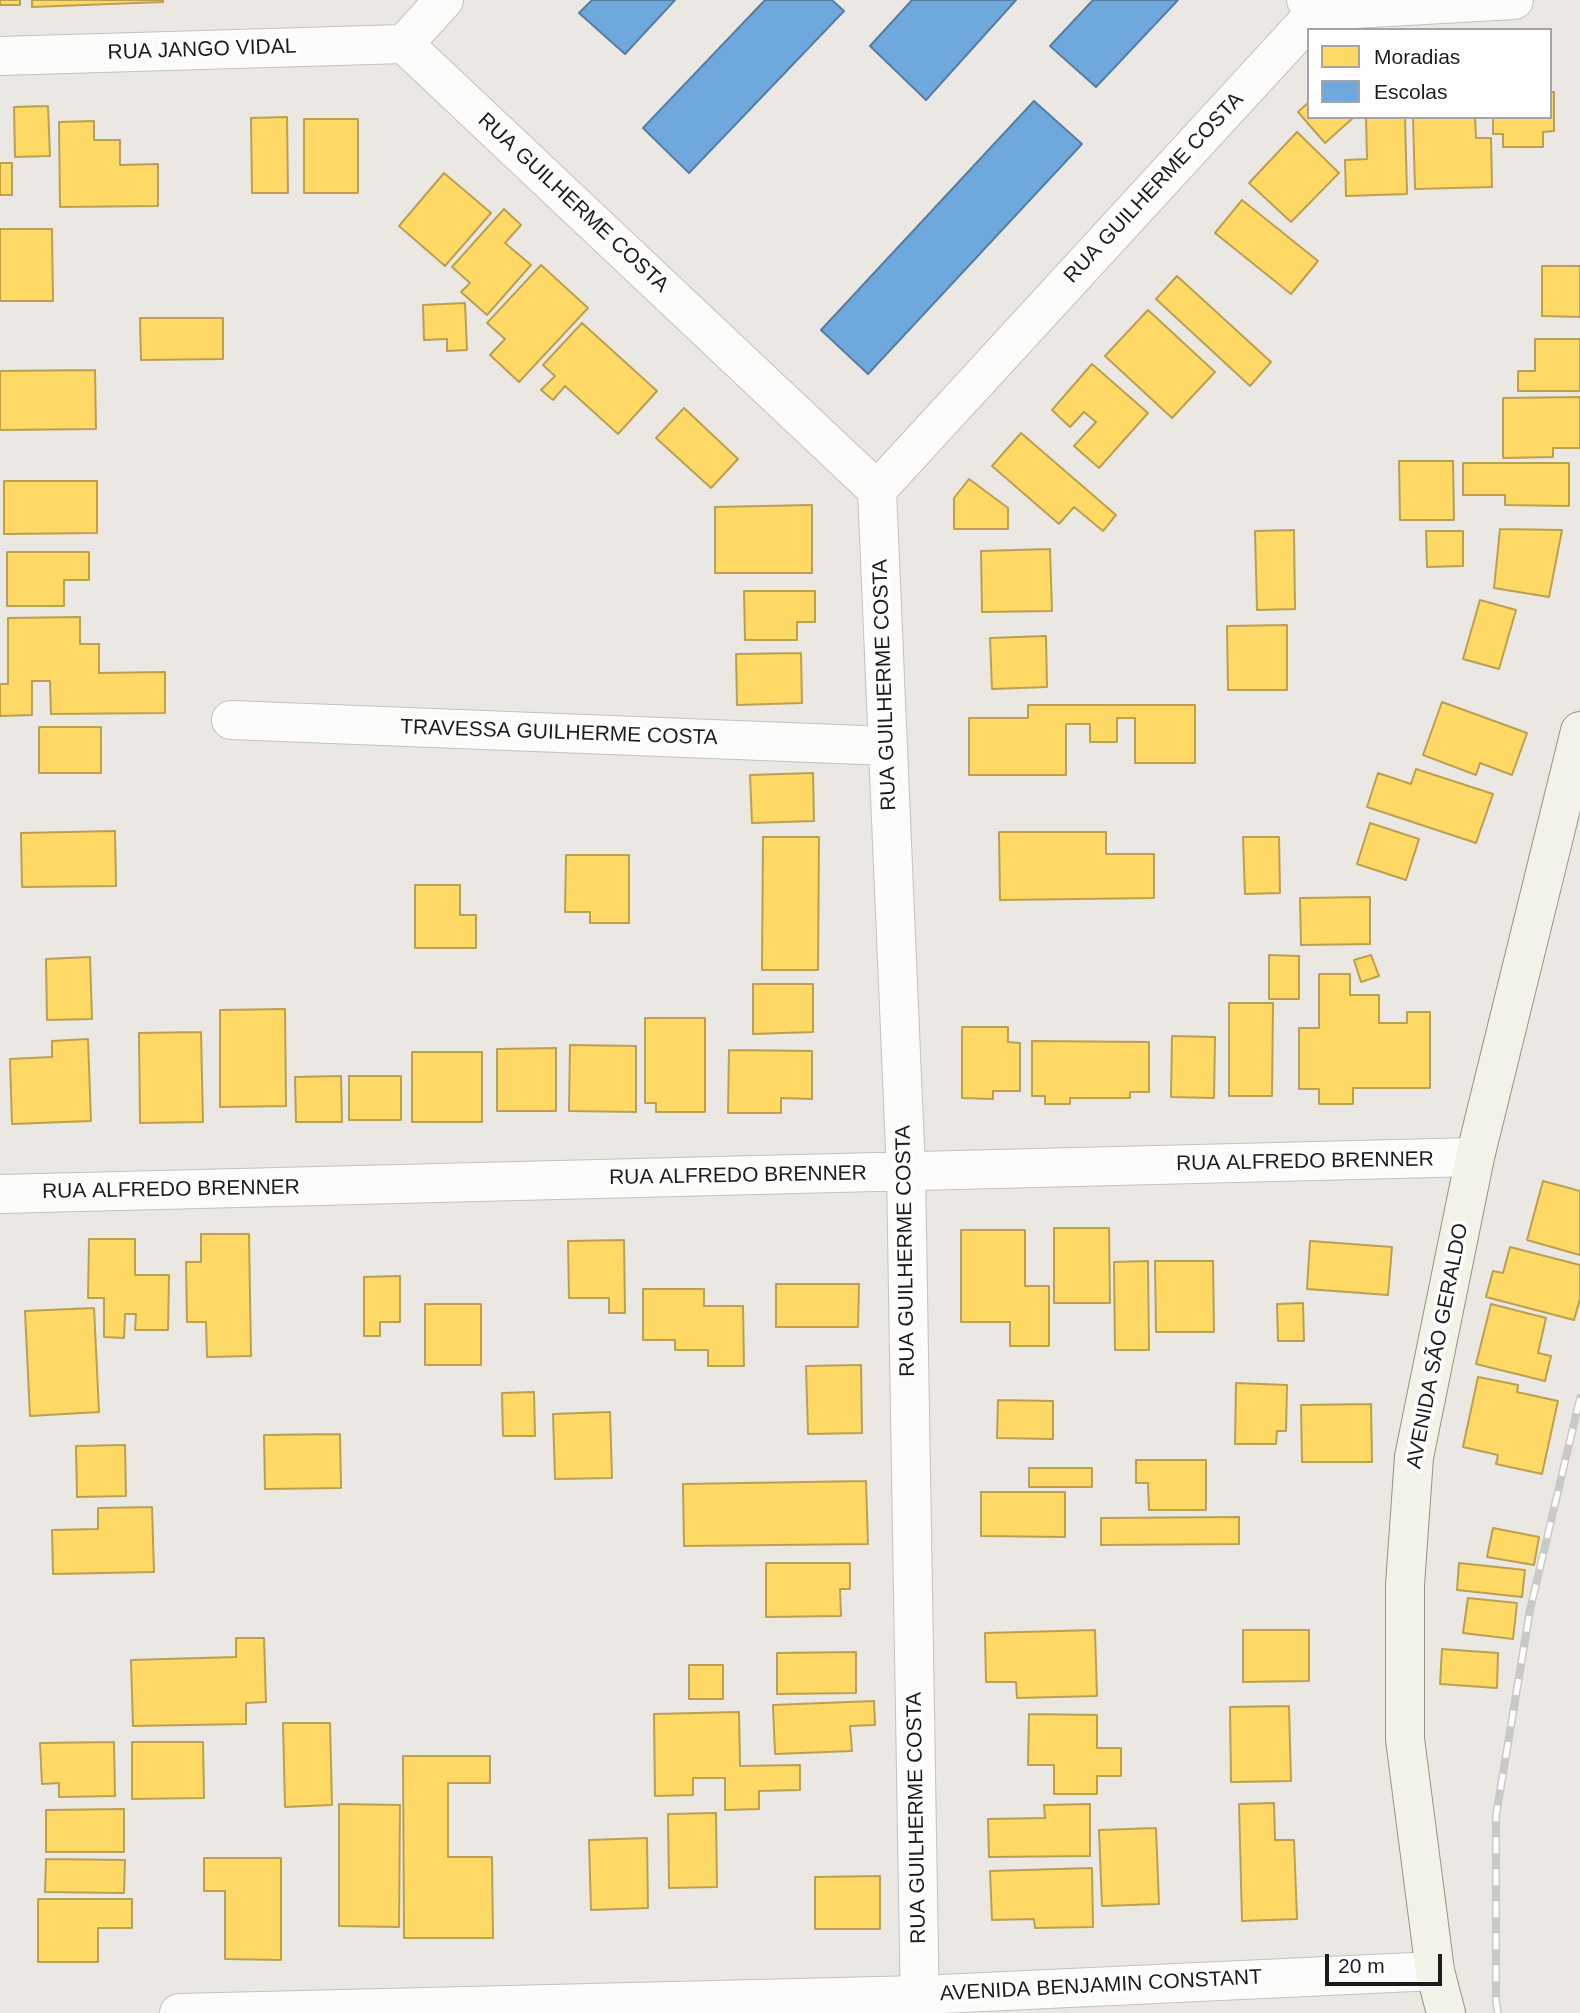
<!DOCTYPE html>
<meta charset="utf-8">
<style>
body{margin:0}
#map{position:relative;width:1580px;height:2013px;overflow:hidden;background:#ebe8e4;font-family:Helvetica,sans-serif}
canvas{display:block}
.legend{position:absolute;left:1307px;top:28px;width:245px;height:91px;box-sizing:border-box;background:#fff;border:2px solid #a4a4a4;margin:0;padding:9px 12px;list-style:none;font-size:21px;color:#1c1c1c}
.legend li{display:flex;align-items:center;gap:14px;height:35px}
.legend b{width:35px;border:2px solid #a4a4a4}
.scale{position:absolute;left:1325px;top:1954px;width:117px;height:32px;box-sizing:border-box;border:4px solid #1c1c1c;border-top:0;padding-left:9px;font-size:21px;line-height:24px;white-space:nowrap;color:#1c1c1c;-webkit-text-stroke:5px #fff;paint-order:stroke}
</style>
<div id="map">
<canvas width="1580" height="2013"></canvas>
<ul class="legend">
<li><b style="height:19px;background:#ffd966"></b>Moradias</li>
<li><b style="height:19px;background:#6fa8dc"></b>Escolas</li>
</ul>
<div class="scale">20 m</div>
</div>
<script>
const context = document.querySelector('canvas').getContext('2d');
context.lineJoin = 'round';
function paint(path, color) {
  context.fillStyle = color;
  context.fill(path, 'evenodd');
}
function shape(rows) {
  const path = new Path2D();
  for (const r of rows) {
    path.moveTo(r[0], r[1]);
    for (let i = 2; i < r.length; i += 2) path.lineTo(r[i], r[i + 1]);
  }
  return path;
}
function trace(path, color, width, dash) {
  context.strokeStyle = color;
  context.lineWidth = width;
  context.lineCap = dash ? 'butt' : 'round';
  context.setLineDash(dash || []);
  context.stroke(path);
}
function drawText(font, color, halo, rows, align = 'center') {
  context.font = font + ' Helvetica,sans-serif';
  context.lineWidth = 7;
  context.setLineDash([]);
  context.textBaseline = 'middle';
  context.strokeStyle = halo;
  context.fillStyle = color;
  for (const [text, x, y, turn = 0] of rows) {
    context.save();
    context.translate(x, y);
    context.rotate((+turn || 0) * Math.PI / 180);
    context.textAlign = isNaN(turn) ? turn : align;
    if (halo) context.strokeText(text, 0, 0);
    context.fillText(text, 0, 0);
    context.restore();
  }
}
const homes = shape([
 [0,0,20,0,20,5,0,5,0,0],
 [32,0,163,0,163,2,32,7,32,0],
 [1550,92,1554,92,1554,131,1543,132,1543,147,1503,147,1503,134,1493,134,1493,117,1550,117,1550,92],
 [1309,102,1309,117,1354,117,1325,143,1298,112,1309,102],
 [48,106,50,156,15,157,14,107,48,106],
 [287,117,288,193,252,193,251,118,287,117],
 [1366,117,1405,117,1407,194,1346,196,1345,160,1367,159,1366,117],
 [1413,117,1475,117,1476,138,1491,138,1492,187,1415,189,1413,117],
 [304,119,358,119,358,193,304,193,304,119],
 [94,121,94,140,120,140,120,165,158,164,158,206,60,207,59,122,94,121],
 [1297,132,1339,173,1291,222,1249,183,1297,132],
 [0,163,12,163,12,195,0,195,0,163],
 [444,173,491,213,445,266,399,226,444,173],
 [1242,200,1318,261,1291,294,1215,233,1242,200],
 [504,209,521,225,505,243,531,265,487,315,461,292,470,283,452,267,504,209],
 [0,229,52,229,53,301,0,301,0,229],
 [541,265,588,308,519,382,490,355,505,339,487,323,541,265],
 [1542,266,1580,266,1580,317,1542,316,1542,266],
 [1177,276,1271,362,1250,386,1156,299,1177,276],
 [465,303,467,350,447,351,447,339,424,340,423,305,465,303],
 [1148,310,1215,372,1172,418,1105,356,1148,310],
 [140,318,223,318,223,359,141,360,140,318],
 [582,323,657,391,618,434,565,386,553,400,541,390,555,376,543,365,582,323],
 [1535,339,1580,339,1580,391,1518,391,1518,371,1535,371,1535,339],
 [1092,364,1148,413,1099,468,1074,446,1096,422,1084,412,1070,427,1052,410,1092,364],
 [95,370,96,429,0,430,0,371,95,370],
 [1580,397,1580,448,1553,448,1553,457,1503,458,1503,398,1580,397],
 [684,408,738,459,711,488,656,438,684,408],
 [1021,433,1116,515,1103,531,1074,507,1059,524,992,466,1021,433],
 [1399,461,1453,461,1454,520,1400,520,1399,461],
 [1463,463,1569,463,1569,506,1505,505,1505,495,1463,495,1463,463],
 [969,479,1008,508,1008,529,954,529,954,498,969,479],
 [4,481,97,481,97,533,4,534,4,481],
 [812,505,812,573,715,573,715,507,812,505],
 [1500,529,1562,530,1549,597,1494,588,1500,529],
 [1294,530,1295,609,1257,610,1255,531,1294,530],
 [1426,531,1463,531,1463,566,1427,567,1426,531],
 [1050,549,1052,611,982,612,981,551,1050,549],
 [7,552,89,552,89,580,64,580,64,606,7,606,7,552],
 [744,591,815,591,815,622,797,622,797,640,745,640,744,591],
 [1480,600,1516,610,1499,669,1463,659,1480,600],
 [80,617,80,644,99,644,99,673,165,672,165,713,51,714,50,681,32,681,32,715,0,716,0,684,8,684,8,618,80,617],
 [1287,625,1287,690,1228,690,1227,626,1287,625],
 [1046,636,1047,687,992,689,990,638,1046,636],
 [801,653,802,703,737,705,736,654,801,653],
 [1442,702,1527,733,1512,775,1480,763,1476,775,1423,755,1442,702],
 [1028,705,1195,705,1195,763,1135,763,1135,718,1117,718,1117,742,1090,742,1090,724,1066,724,1066,775,969,775,969,718,1028,718,1028,705],
 [39,727,101,727,101,773,39,773,39,727],
 [1416,769,1493,794,1476,843,1367,807,1378,773,1411,784,1416,769],
 [813,773,814,821,752,823,750,775,813,773],
 [1370,823,1419,839,1406,880,1357,864,1370,823],
 [115,831,116,886,22,887,21,833,115,831],
 [999,832,1106,832,1106,854,1154,854,1154,898,1000,900,999,832],
 [763,837,819,837,818,970,762,970,763,837],
 [1243,837,1279,837,1280,893,1245,894,1243,837],
 [566,855,629,855,629,923,590,923,590,912,565,912,566,855],
 [415,885,460,885,460,915,476,915,476,948,415,948,415,885],
 [1370,897,1370,944,1301,945,1300,898,1370,897],
 [1269,955,1299,956,1299,999,1269,999,1269,955],
 [1371,955,1379,976,1361,982,1354,960,1371,955],
 [90,957,92,1019,47,1020,46,959,90,957],
 [1319,974,1350,974,1350,995,1379,995,1379,1023,1407,1023,1407,1012,1430,1012,1430,1088,1353,1088,1353,1104,1319,1104,1319,1089,1299,1089,1299,1028,1319,1028,1319,974],
 [753,984,813,984,813,1032,753,1034,753,984],
 [1229,1003,1273,1003,1272,1096,1229,1096,1229,1003],
 [285,1009,286,1106,220,1107,220,1010,285,1009],
 [645,1018,705,1018,705,1112,656,1112,656,1103,645,1103,645,1018],
 [962,1027,1008,1027,1008,1042,1020,1043,1020,1091,993,1091,993,1099,962,1098,962,1027],
 [201,1032,203,1122,140,1123,139,1033,201,1032],
 [1172,1036,1215,1037,1214,1098,1171,1097,1172,1036],
 [88,1039,91,1121,12,1124,10,1059,52,1057,52,1041,88,1039],
 [1032,1041,1149,1042,1149,1092,1130,1092,1130,1098,1070,1098,1070,1104,1045,1104,1045,1096,1032,1096,1032,1041],
 [570,1045,636,1046,636,1112,569,1111,570,1045],
 [556,1048,556,1111,497,1111,497,1049,556,1048],
 [729,1050,812,1051,812,1099,781,1098,781,1113,728,1113,729,1050],
 [412,1052,482,1052,482,1122,412,1122,412,1052],
 [341,1076,342,1122,296,1122,295,1077,341,1076],
 [349,1076,401,1076,401,1120,349,1120,349,1076],
 [1543,1181,1580,1191,1580,1255,1527,1240,1543,1181],
 [1054,1228,1109,1228,1110,1303,1054,1303,1054,1228],
 [961,1230,1025,1230,1025,1286,1049,1286,1049,1346,1010,1346,1010,1322,961,1322,961,1230],
 [201,1234,249,1234,251,1356,207,1357,206,1322,187,1322,186,1262,201,1262,201,1234],
 [89,1239,135,1239,135,1275,169,1275,168,1330,135,1330,136,1314,125,1314,124,1338,104,1337,104,1298,88,1298,89,1239],
 [624,1240,625,1313,609,1313,609,1298,569,1298,568,1241,624,1240],
 [1310,1241,1392,1247,1388,1295,1307,1289,1310,1241],
 [1510,1247,1580,1265,1580,1299,1574,1320,1486,1297,1493,1271,1503,1273,1510,1247],
 [1148,1261,1149,1350,1115,1350,1114,1262,1148,1261],
 [1155,1261,1213,1261,1214,1332,1156,1332,1155,1261],
 [400,1276,400,1322,380,1322,380,1336,364,1336,364,1277,400,1276],
 [776,1284,859,1284,858,1327,776,1327,776,1284],
 [643,1289,704,1289,704,1306,743,1306,744,1366,708,1366,708,1350,675,1350,675,1340,643,1340,643,1289],
 [1303,1303,1304,1341,1278,1341,1277,1304,1303,1303],
 [425,1304,481,1304,481,1365,425,1365,425,1304],
 [1491,1304,1546,1318,1538,1353,1551,1356,1545,1381,1476,1364,1491,1304],
 [94,1308,99,1412,30,1416,25,1311,94,1308],
 [861,1365,862,1433,808,1434,806,1366,861,1365],
 [1478,1377,1518,1385,1517,1392,1558,1401,1542,1474,1496,1464,1498,1455,1463,1447,1478,1377],
 [1236,1383,1287,1385,1286,1431,1277,1431,1276,1444,1235,1444,1236,1383],
 [534,1392,535,1436,503,1436,502,1393,534,1392],
 [998,1400,1053,1401,1053,1439,997,1438,998,1400],
 [1371,1404,1372,1462,1302,1462,1301,1405,1371,1404],
 [610,1412,612,1478,555,1479,553,1414,610,1412],
 [340,1434,341,1488,265,1489,264,1435,340,1434],
 [125,1445,126,1496,77,1497,76,1446,125,1445],
 [1136,1460,1206,1460,1206,1510,1149,1510,1148,1483,1136,1483,1136,1460],
 [1029,1468,1092,1468,1092,1487,1029,1487,1029,1468],
 [866,1481,868,1544,684,1546,683,1484,866,1481],
 [981,1492,1065,1492,1065,1537,981,1536,981,1492],
 [152,1507,154,1572,53,1574,52,1530,98,1529,98,1508,152,1507],
 [1239,1517,1239,1544,1101,1545,1101,1518,1239,1517],
 [1493,1528,1539,1537,1534,1565,1487,1557,1493,1528],
 [766,1563,850,1563,850,1589,840,1589,841,1616,766,1617,766,1563],
 [1459,1563,1525,1570,1522,1597,1457,1590,1459,1563],
 [1468,1598,1517,1603,1513,1639,1463,1633,1468,1598],
 [1095,1630,1097,1696,1017,1698,1016,1682,986,1682,985,1633,1095,1630],
 [1243,1630,1309,1630,1309,1681,1243,1682,1243,1630],
 [236,1638,264,1638,266,1702,246,1703,246,1724,133,1726,131,1660,236,1657,236,1638],
 [1442,1649,1498,1653,1497,1688,1440,1684,1442,1649],
 [856,1652,856,1693,777,1694,777,1653,856,1652],
 [689,1665,723,1665,723,1699,689,1699,689,1665],
 [874,1701,875,1725,850,1726,852,1751,775,1754,773,1705,874,1701],
 [1289,1706,1291,1781,1231,1782,1230,1707,1289,1706],
 [739,1712,740,1766,800,1765,800,1790,759,1791,759,1809,725,1810,725,1778,693,1778,693,1795,655,1796,654,1714,739,1712],
 [1029,1714,1097,1715,1097,1748,1121,1748,1121,1776,1097,1776,1097,1794,1054,1794,1054,1765,1028,1765,1029,1714],
 [283,1723,330,1723,332,1805,285,1807,283,1723],
 [114,1742,115,1796,59,1797,59,1783,42,1784,40,1743,114,1742],
 [132,1742,203,1742,204,1798,132,1799,132,1742],
 [403,1756,490,1756,490,1783,448,1783,448,1857,492,1857,493,1938,404,1938,403,1756],
 [1274,1803,1275,1840,1294,1840,1297,1919,1242,1921,1239,1804,1274,1803],
 [339,1804,400,1805,399,1927,339,1926,339,1804],
 [1090,1804,1090,1856,989,1857,988,1819,1045,1818,1044,1805,1090,1804],
 [124,1809,124,1852,46,1852,46,1810,124,1809],
 [716,1813,717,1887,669,1888,668,1814,716,1813],
 [1156,1828,1159,1904,1102,1906,1099,1830,1156,1828],
 [647,1838,648,1908,591,1910,589,1840,647,1838],
 [204,1858,281,1858,281,1960,225,1959,225,1891,204,1891,204,1858],
 [46,1859,125,1860,124,1893,45,1892,46,1859],
 [1092,1868,1093,1927,1035,1928,1034,1919,992,1920,990,1871,1092,1868],
 [880,1876,880,1929,815,1929,815,1877,880,1876],
 [38,1899,132,1899,132,1928,98,1928,98,1962,38,1962,38,1899]
]);
paint(homes, '#ffd966');
trace(homes, '#bba050', 2);
const schools = shape([
 [592,0,675,0,625,54,579,13,592,0],
 [765,0,832,0,844,11,689,173,643,128,765,0],
 [912,0,1016,0,926,100,870,46,912,0],
 [1093,0,1178,0,1096,87,1050,46,1093,0],
 [1034,101,1082,144,868,374,821,330,1034,101]
]);
paint(schools, '#6fa8dc');
trace(schools, '#567ea2', 2);
const street = shape([
 [444,0,404,44,877,490,1317,11,1306,0],
 [1317,11,1514,0],
 [0,56,404,44],
 [877,490,906,1172,920,2013],
 [231,720,888,746],
 [0,1194,1475,1157],
 [179,2013,920,1995,1435,1971]
]);
const secondary = shape([
 [1446,2013,1435,1971,1405,1739,1405,1585,1414,1457,1475,1157,1580,731]
]);
trace(street, '#c3c2c0', 40);
trace(secondary, '#95947c', 40);
trace(street, '#fcfcfb', 38);
trace(secondary, '#f3f2e9', 38);
const rail = shape([
 [1498,2013,1496,2001,1496,1816,1530,1610,1580,1398]
]);
trace(rail, '#c9c9c8', 8);
trace(rail, '#fff', 5, [16]);
drawText('21px', '#1c1c1c', '#fff', [
 ["RUA JANGO VIDAL",202,50,-2],
 ["RUA GUILHERME COSTA",1154,188,-47],
 ["RUA GUILHERME COSTA",573,203,43],
 ["RUA GUILHERME COSTA",885,685,-92],
 ["TRAVESSA GUILHERME COSTA",559,733,2],
 ["RUA ALFREDO BRENNER",1305,1162,-1],
 ["RUA ALFREDO BRENNER",738,1176,-1],
 ["RUA ALFREDO BRENNER",171,1190,-1],
 ["RUA GUILHERME COSTA",906,1251,-91],
 ["AVENIDA SÃO GERALDO",1438,1346,-79],
 ["RUA GUILHERME COSTA",917,1818,-91],
 ["AVENIDA BENJAMIN CONSTANT",1101,1986,-3]
]);
</script>
